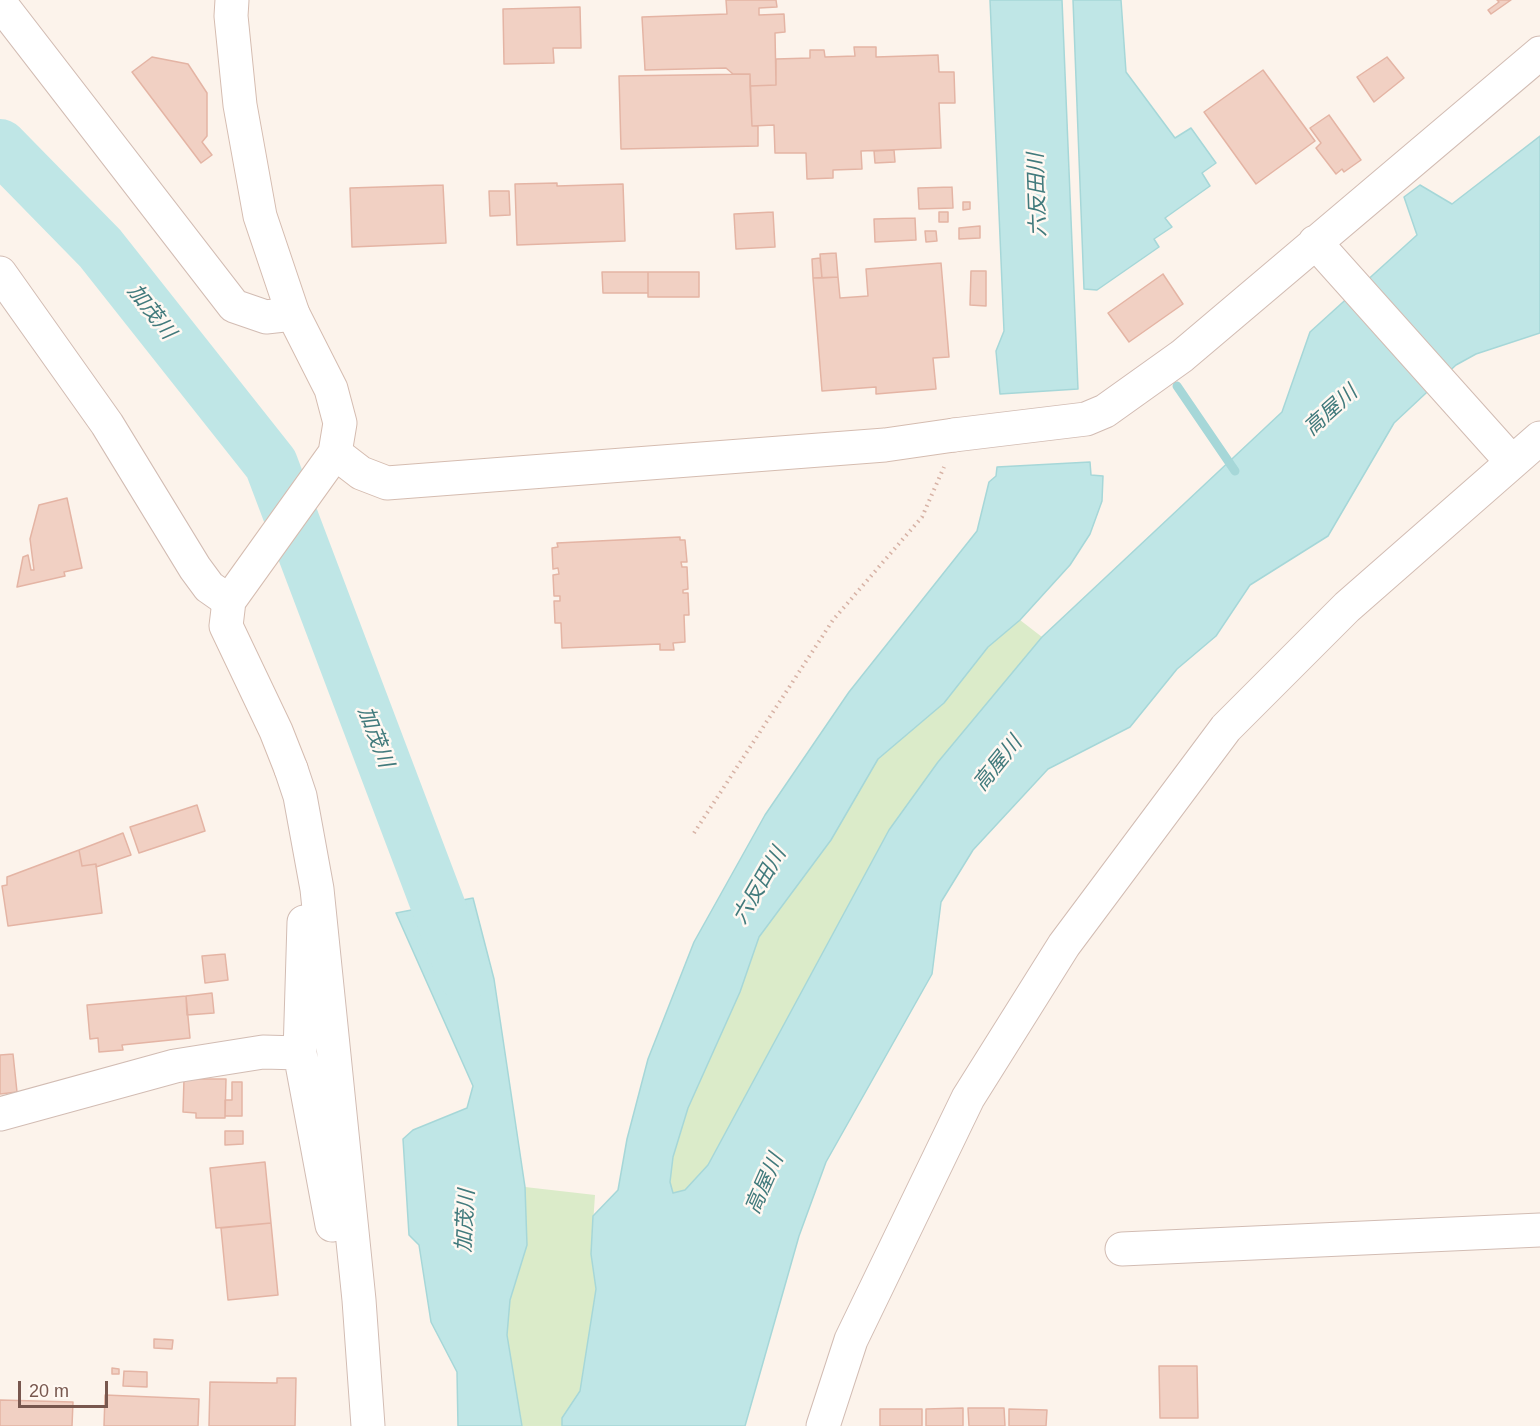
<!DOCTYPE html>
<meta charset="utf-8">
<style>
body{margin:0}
#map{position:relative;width:1540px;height:1426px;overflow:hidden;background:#fcf3eb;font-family:Arial,sans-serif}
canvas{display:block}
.scale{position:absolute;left:18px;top:1381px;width:90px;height:27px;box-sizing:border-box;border:3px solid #78574e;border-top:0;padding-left:8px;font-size:18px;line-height:21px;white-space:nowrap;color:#78574e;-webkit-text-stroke:4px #fff8f2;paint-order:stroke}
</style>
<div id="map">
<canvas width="1540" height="1426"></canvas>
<div class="scale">20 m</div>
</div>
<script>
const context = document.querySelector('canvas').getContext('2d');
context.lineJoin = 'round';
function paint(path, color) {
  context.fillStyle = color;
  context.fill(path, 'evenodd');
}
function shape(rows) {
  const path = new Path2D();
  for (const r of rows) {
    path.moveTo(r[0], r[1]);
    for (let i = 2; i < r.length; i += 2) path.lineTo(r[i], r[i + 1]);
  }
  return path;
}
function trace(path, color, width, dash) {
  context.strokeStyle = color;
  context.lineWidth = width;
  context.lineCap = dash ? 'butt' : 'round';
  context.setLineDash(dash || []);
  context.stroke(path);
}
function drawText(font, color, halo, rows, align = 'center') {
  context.font = font + ' Arial,"Noto Sans JP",sans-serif';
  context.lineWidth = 5;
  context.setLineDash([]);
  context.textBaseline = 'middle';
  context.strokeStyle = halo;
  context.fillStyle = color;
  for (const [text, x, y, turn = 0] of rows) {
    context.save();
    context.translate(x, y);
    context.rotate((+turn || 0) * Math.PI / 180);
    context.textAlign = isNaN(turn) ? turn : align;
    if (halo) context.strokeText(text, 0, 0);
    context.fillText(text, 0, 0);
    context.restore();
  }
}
paint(shape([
 [1020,620,1042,637,938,762,889,830,708,1165,685,1190,673,1193,670,1182,673,1157,688,1108,740,992,759,937,831,840,878,759,944,703,988,647],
 [525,1187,595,1195,591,1254,596,1289,580,1391,562,1418,562,1426,522,1426,507,1335,510,1300,527,1245]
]), '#dbebc9');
const water = shape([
 [990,0,1062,0,1078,389,1000,394,996,351,1004,331,990,0],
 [1073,0,1121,0,1126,72,1175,138,1191,128,1216,163,1202,173,1210,186,1165,218,1172,227,1154,239,1159,247,1097,290,1084,289,1073,0],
 [1540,136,1540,333,1476,354,1456,365,1394,423,1328,536,1250,585,1216,636,1177,669,1130,727,1048,769,973,850,941,902,932,974,826,1162,799,1236,745,1426,562,1426,562,1418,580,1391,596,1289,591,1254,593,1216,618,1190,627,1139,648,1059,694,942,765,815,849,692,977,531,989,482,996,476,997,467,1090,462,1091,475,1103,476,1102,501,1090,534,1070,565,1020,620,988,647,944,703,878,759,831,840,759,937,740,992,688,1108,673,1157,670,1182,673,1193,685,1190,708,1165,889,830,938,762,1042,637,1282,412,1310,332,1417,235,1404,197,1420,185,1452,204,1540,136],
 [473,898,494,979,525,1187,527,1245,510,1300,507,1335,522,1426,458,1426,457,1372,431,1322,419,1245,409,1235,403,1139,413,1130,467,1108,473,1086,396,913,473,898]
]);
paint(water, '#bfe6e6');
trace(water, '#a6d7d8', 1.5);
trace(shape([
 [1177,386,1235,471]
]), '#a6d7d8', 9);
trace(shape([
 [0,146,100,248,271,464,464,974]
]), '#bfe6e6', 54);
const building = shape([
 [726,0,776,0,777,7,759,8,759,15,784,14,785,32,775,33,776,85,750,86,750,74,733,74,726,68,645,70,642,17,727,14,726,0],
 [1497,0,1511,0,1491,14,1488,10,1499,2,1497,0],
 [580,7,581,48,553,48,554,63,504,64,503,9,580,7],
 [854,47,876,47,876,57,938,55,939,72,954,72,955,103,939,103,941,148,861,151,862,169,833,170,833,178,807,179,806,153,775,153,774,125,752,126,750,86,776,85,776,59,810,58,810,50,824,50,825,57,855,56,854,47],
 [152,57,188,64,207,93,207,136,202,142,212,155,201,163,132,72,152,57],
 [1387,57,1404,78,1374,102,1357,77,1387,57],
 [1263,70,1315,141,1256,184,1204,112,1263,70],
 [750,74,752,126,758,126,758,146,621,149,619,76,750,74],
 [1329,115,1361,160,1344,172,1342,169,1336,174,1316,148,1321,143,1310,128,1329,115],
 [894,150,895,162,875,163,874,151,894,150],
 [557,183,557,186,623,184,625,241,517,245,515,184,557,183],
 [443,185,446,243,352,247,350,188,443,185],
 [952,187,953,208,919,209,918,188,952,187],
 [489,191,509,191,510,215,490,216,489,191],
 [963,202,970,202,970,209,963,210,963,202],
 [773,212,775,247,736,249,734,214,773,212],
 [939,212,948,212,948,222,939,222,939,212],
 [915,218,916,240,875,242,874,219,915,218],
 [980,226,980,238,959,239,959,228,980,226],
 [925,231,936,231,937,241,926,242,925,231],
 [836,253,838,277,822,278,820,254,836,253],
 [820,258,822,278,813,278,812,259,820,258],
 [941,263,949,357,933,358,936,389,876,394,876,387,822,391,813,278,838,277,840,298,868,296,866,269,941,263],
 [971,271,986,271,986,306,970,305,971,271],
 [602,272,648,272,648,293,603,293,602,272],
 [648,272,699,272,699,297,648,297,648,272],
 [1163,274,1183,304,1129,342,1108,313,1163,274],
 [67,498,82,568,64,572,65,576,17,587,23,557,28,555,31,570,34,570,30,539,39,505,67,498],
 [680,537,680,540,685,540,687,562,681,562,682,567,687,567,688,589,683,590,683,593,688,593,689,615,684,615,685,642,673,643,674,650,660,650,660,644,562,648,561,623,555,623,554,601,560,601,560,596,554,596,553,575,559,574,558,568,553,569,552,548,558,547,557,543,680,537],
 [197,805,205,831,139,853,130,827,197,805],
 [123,833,131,855,96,867,96,864,82,866,79,850,123,833],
 [79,850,82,866,96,864,102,913,8,926,2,886,7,885,7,877,79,850],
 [225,954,228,980,205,983,202,956,225,954],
 [212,993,214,1013,187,1015,186,996,212,993],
 [186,996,190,1038,122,1045,123,1050,99,1052,98,1038,90,1039,87,1005,186,996],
 [13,1054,17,1092,0,1094,0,1055,13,1054],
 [184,1079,226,1079,225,1118,196,1118,196,1113,183,1112,184,1079],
 [232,1082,242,1082,242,1116,225,1116,225,1100,232,1100,232,1082],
 [225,1131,243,1131,243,1144,225,1145,225,1131],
 [265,1162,271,1223,216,1228,210,1168,265,1162],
 [271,1223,278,1295,228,1300,221,1228,271,1223],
 [154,1339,173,1340,172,1349,154,1348,154,1339],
 [1159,1366,1197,1366,1198,1418,1160,1418,1159,1366],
 [112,1368,119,1369,119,1374,112,1374,112,1368],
 [124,1371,147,1372,147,1387,123,1386,124,1371],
 [277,1378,296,1378,295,1426,209,1426,210,1382,277,1383,277,1378],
 [105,1395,199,1399,198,1426,104,1426,105,1395],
 [0,1400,73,1402,72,1426,0,1426,0,1400],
 [963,1408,963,1426,926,1426,926,1409,963,1408],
 [968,1408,1004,1408,1005,1426,969,1426,968,1408],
 [880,1409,922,1409,922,1426,880,1426,880,1409],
 [1009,1409,1047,1410,1046,1426,1009,1426,1009,1409]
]);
paint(building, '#f1d0c3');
trace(building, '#e4b4a4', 1.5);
const street = shape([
 [0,3,234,306,266,317,293,314],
 [1315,242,1512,462],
 [0,273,107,424,195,568,209,587,229,601],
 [954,435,1086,419,1105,411,1182,356,1540,53],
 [291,769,300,796,317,889,359,1300,368,1426],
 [304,922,300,1053,332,1225],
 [0,1114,175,1066,263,1052,300,1053],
 [1122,1249,1540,1230],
 [823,1426,851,1340,968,1098,1064,945,1226,728,1347,607,1540,438]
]);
const secondary = shape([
 [232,0,231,16,240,105,260,216,293,314,331,389,340,423,335,453,229,601,226,626,276,731,291,769],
 [335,453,361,473,387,483,885,445,954,435]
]);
trace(street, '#d2bcb3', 35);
trace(secondary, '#d5bcb0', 35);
trace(shape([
 [694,833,833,620,922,517,944,467]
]), '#d7b2a5', 4, [1.5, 4.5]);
trace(street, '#fff', 33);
trace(secondary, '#fff', 33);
drawText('italic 21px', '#417a7c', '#fff8f2', [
 ["六反田川",1038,195,-92],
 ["加茂川",151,312,52],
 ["高屋川",1331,411,-42],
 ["加茂川",375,737,69],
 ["高屋川",998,764,-51],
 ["六反田川",760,886,-60],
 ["高屋川",765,1184,-66],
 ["加茂川",466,1221,-87]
]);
</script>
